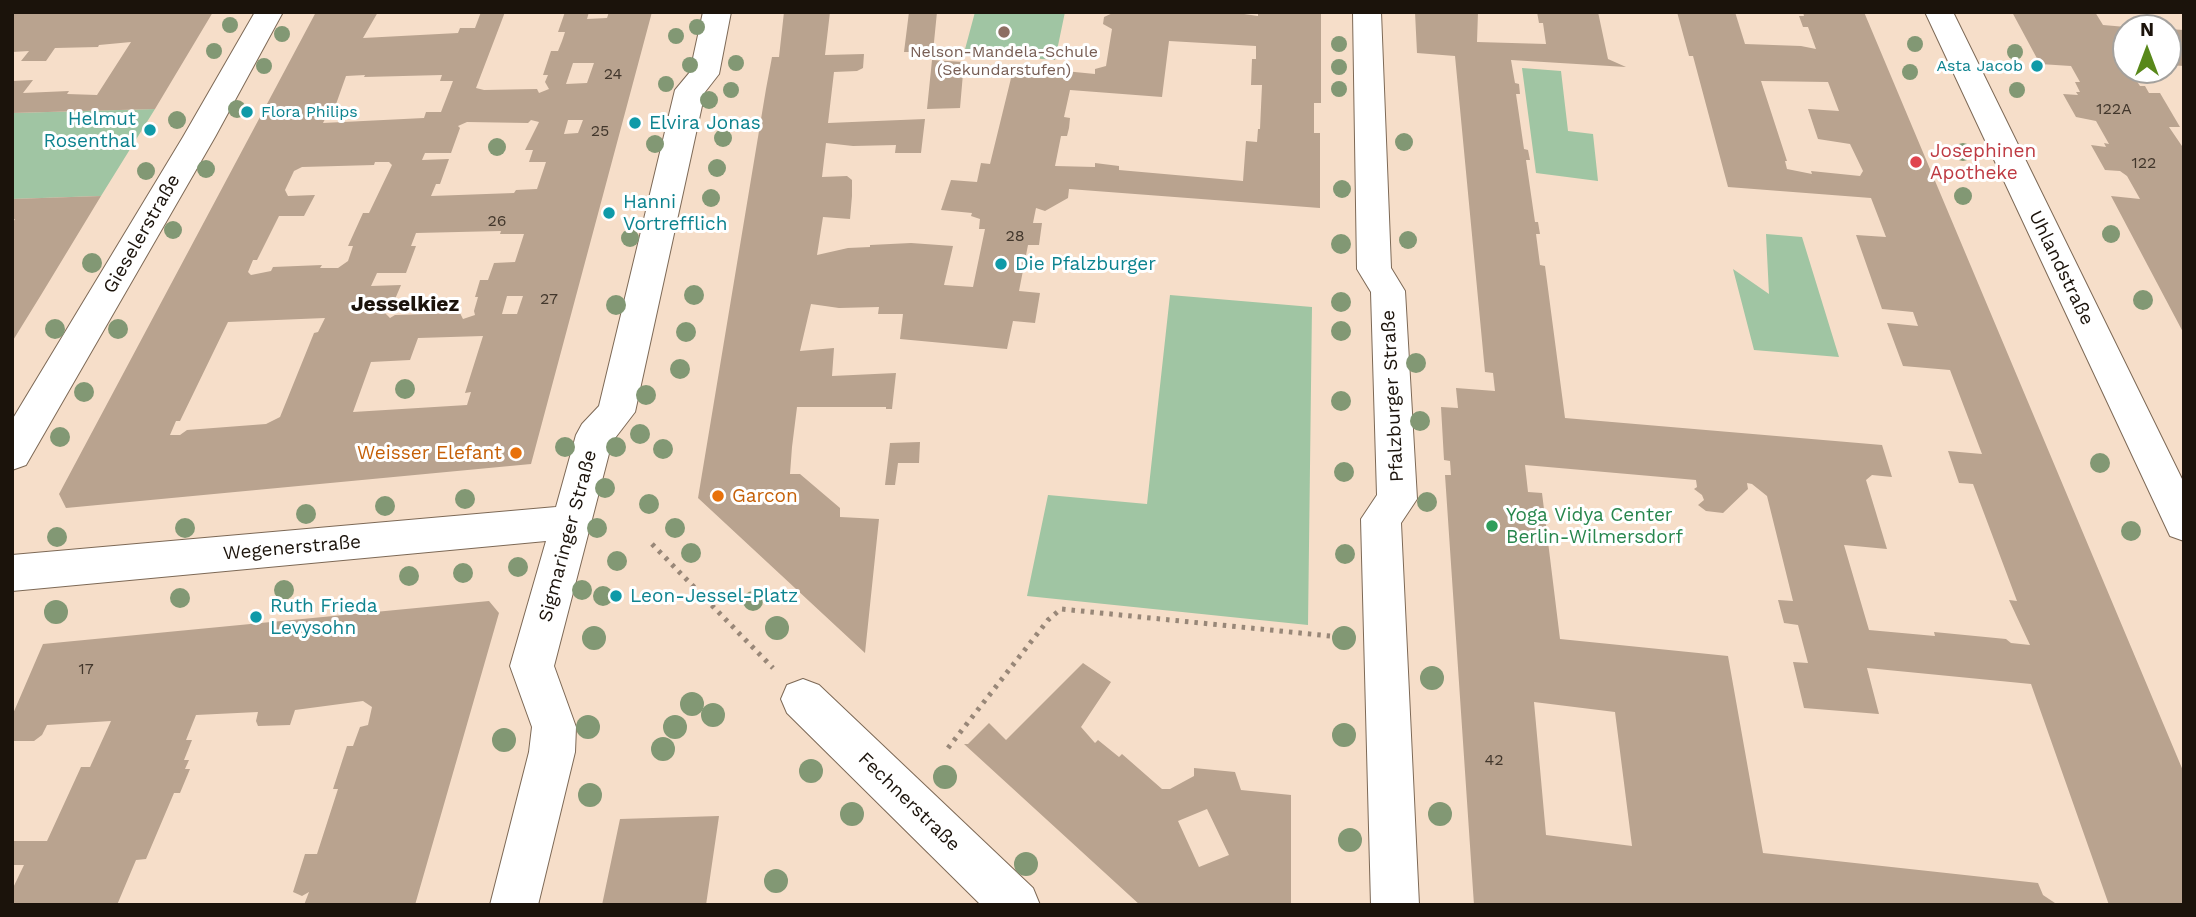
<!DOCTYPE html>
<meta charset="utf-8">
<style>
body{margin:0}
#map{position:relative;width:2196px;height:917px;overflow:hidden;background:#f6dec9;font-family:"Work Sans",sans-serif}
canvas{display:block}
.frame{position:absolute;inset:0;border:14px solid #1b130b;pointer-events:none}
.north{position:absolute;left:2112px;top:14px;width:70px;height:70px;box-sizing:border-box;background:#fff;border:2px solid #a4a19d;border-radius:50%;rotate:0deg;font-size:19px;font-weight:700;line-height:28px;text-align:center;color:#1b130b}
.north::after{content:'';display:block;margin:auto;width:24px;height:32px;background:#58881a;clip-path:polygon(50% 0,100% 100%,50% 72%,0 100%)}
</style>
<div id="map">
<canvas width="2196" height="917"></canvas>
<div class="frame"></div>
<div class="north">N</div>
</div>
<script>
const context = document.querySelector('canvas').getContext('2d');
context.lineJoin = 'round';
function paint(path, color) {
  context.fillStyle = color;
  context.fill(path, 'evenodd');
}
function shape(rows) {
  const path = new Path2D();
  for (const r of rows) {
    path.moveTo(r[0], r[1]);
    for (let i = 2; i < r.length; i += 2) path.lineTo(r[i], r[i + 1]);
  }
  return path;
}
function trace(path, color, width, dash) {
  context.strokeStyle = color;
  context.lineWidth = width;
  context.lineCap = dash ? 'butt' : 'round';
  context.setLineDash(dash || []);
  context.stroke(path);
}
function drawText(font, color, halo, rows, align = 'center') {
  context.font = font + ' "Work Sans",sans-serif';
  context.lineWidth = 6;
  context.setLineDash([]);
  context.textBaseline = 'middle';
  context.strokeStyle = halo;
  context.fillStyle = color;
  for (const [text, x, y, turn = 0] of rows) {
    context.save();
    context.translate(x, y);
    context.rotate((+turn || 0) * Math.PI / 180);
    context.textAlign = isNaN(turn) ? turn : align;
    if (halo) context.strokeText(text, 0, 0);
    context.fillText(text, 0, 0);
    context.restore();
  }
}
paint(shape([
 [975,12,1065,12,1055,60,964,53],
 [1522,68,1561,71,1568,131,1593,134,1598,181,1536,173],
 [155,109,101,196,12,199,12,113],
 [1766,234,1802,237,1839,357,1754,350,1733,269,1769,294],
 [1170,295,1312,307,1308,625,1027,596,1048,495,1147,504]
]), '#a0c5a3');
paint(shape([
 [12,12,213,12,155,109,12,113,12,81,33,80,23,93,69,91,67,94,97,95,131,42,99,45,98,47,55,48,46,61,21,61,29,51,12,52],
 [316,12,378,12,363,38,458,33,460,28,475,28,481,12,505,12,476,88,484,90,537,89,539,93,549,89,545,82,548,75,543,75,551,51,558,51,562,41,565,32,558,32,565,12,589,12,587,19,607,18,609,12,652,12,531,464,66,508,59,494],
 [573,63,594,63,587,83,566,84],
 [365,75,364,77,442,75,440,81,453,81,441,112,426,112,424,118,323,123,331,107,335,107,346,76],
 [531,120,539,122,525,150,533,150,529,162,546,162,537,189,516,190,514,193,431,196,436,184,440,184,449,159,422,160,425,153,451,153,460,128,458,126,467,122,528,123],
 [568,120,583,120,578,133,564,134],
 [375,162,389,162,392,165,369,213,363,213,348,246,353,246,348,261,338,268,320,268,322,265,273,267,271,271,251,275,248,272,253,260,257,260,279,216,304,216,315,195,288,196,285,190,294,171,302,167,374,165],
 [501,231,500,234,524,234,515,262,494,263,488,280,480,280,475,297,478,297,474,311,475,315,463,319,460,313,395,315,390,318,385,313,390,311,401,285,371,286,377,273,406,273,416,246,411,246,416,233],
 [507,296,523,296,517,314,502,314],
 [325,318,318,332,314,333,280,417,266,424,187,430,180,435,170,435,176,421,180,421,228,322],
 [483,336,465,393,471,392,467,405,353,412,371,362,410,360,418,338],
 [784,12,830,12,825,55,864,54,863,68,857,71,834,72,828,123,925,119,921,153,895,153,896,145,853,146,826,143,822,177,847,176,852,180,852,196,850,219,823,217,817,255,848,248,870,247,870,245,911,243,953,246,944,285,973,287,985,229,979,229,980,219,971,216,972,213,941,210,951,180,977,182,981,163,990,164,1014,66,1095,74,1095,69,1106,66,1112,29,1103,24,1104,17,1115,12,1230,12,1258,16,1258,12,1321,12,1321,103,1314,103,1314,133,1320,133,1320,208,1069,189,1068,198,1045,211,1036,208,1033,223,1042,223,1039,245,1028,245,1019,291,1040,293,1035,323,1013,321,1007,349,900,339,903,314,878,314,879,307,839,308,811,304,800,351,834,348,832,376,896,373,892,409,886,409,886,407,797,407,792,447,790,474,800,474,840,508,840,517,879,519,865,653,698,498,766,89,772,57,779,57],
 [1169,41,1256,46,1256,59,1252,59,1251,85,1262,85,1260,129,1258,129,1257,142,1246,141,1243,181,1119,170,1119,166,1095,163,1095,167,1055,166,1061,136,1067,136,1069,128,1070,118,1064,117,1070,90,1162,97],
 [909,12,937,12,933,52,904,52],
 [1415,12,1478,12,1477,42,1546,44,1543,23,1539,23,1537,12,1598,12,1608,59,1626,67,1511,60,1515,83,1519,84,1520,94,1516,94,1524,149,1528,150,1530,160,1526,160,1535,222,1538,222,1540,234,1536,234,1540,265,1545,266,1565,418,1882,445,1892,477,1872,475,1866,480,1887,549,1844,545,1869,630,1935,636,1934,632,2006,639,2011,643,2030,645,2009,600,2017,601,1973,484,1959,483,1948,451,1982,454,1950,370,1903,366,1887,323,1918,326,1913,312,1882,309,1856,235,1886,237,1871,198,1728,187,1693,56,1689,56,1677,12,1735,12,1745,44,1801,46,1816,49,1808,27,1803,27,1799,16,1804,16,1803,12,1864,12,2184,773,2184,905,2109,905,2031,684,1867,668,1879,714,1804,708,1793,662,1808,663,1798,625,1784,623,1778,600,1793,601,1767,496,1752,484,1747,483,1748,489,1723,513,1706,511,1698,505,1704,500,1702,495,1694,489,1697,487,1696,480,1525,465,1528,492,1542,493,1560,639,1728,656,1763,853,2038,883,2043,895,2058,905,1474,905,1445,475,1451,475,1450,461,1444,460,1441,407,1458,408,1456,388,1495,391,1493,373,1485,372,1455,56,1417,53],
 [1761,81,1828,82,1839,111,1808,109,1818,139,1850,144,1863,171,1860,176,1811,171,1812,174,1787,169,1785,161,1787,161],
 [1534,702,1615,712,1632,846,1546,835],
 [2012,12,2095,12,2103,25,2126,27,2126,70,2157,70,2161,77,2133,75,2140,86,2145,86,2149,93,2160,93,2180,127,2169,127,2184,149,2184,334,2111,196,2140,199,2127,176,2120,171,2105,170,2091,145,2106,147,2104,143,2109,144,2096,121,2076,117,2063,94,2078,95,2076,92,2080,92,2075,82,2080,82,2071,66,2040,64],
 [2168,29,2184,30,2184,66,2168,65],
 [932,60,964,62,960,108,927,109],
 [101,196,41,295,12,342,12,224,15,219,12,219,12,199],
 [920,442,919,463,898,463,895,485,885,485,890,443],
 [489,601,499,613,415,905,304,905,309,892,302,896,293,892,305,854,317,854,338,789,333,789,347,746,353,746,360,727,368,725,372,707,363,701,295,710,290,725,258,726,256,721,258,712,196,715,186,740,192,740,184,760,189,760,185,769,190,769,180,793,174,793,146,859,136,860,117,905,12,905,12,890,24,865,12,865,12,841,47,841,81,767,90,767,111,721,47,725,42,735,34,741,12,741,12,716,43,644],
 [1083,663,1111,682,1081,727,1095,743,1098,740,1119,757,1122,754,1162,789,1170,789,1194,776,1194,768,1235,772,1241,790,1291,795,1291,905,1140,905,964,744,968,744,989,723,1006,740],
 [1207,809,1229,855,1199,867,1178,821],
 [719,816,706,905,602,905,620,819]
]), '#b9a38f');
const minor = shape([
 [255,12,283,12,215,137,26,465,12,470,12,420,183,137,255,12],
 [703,12,731,12,719,74,705,92,635,412,612,442,554,666,576,727,575,752,538,905,490,905,529,752,532,727,510,666,546,541,12,591,12,555,556,507,576,435,582,424,599,406,675,90,690,72,703,12],
 [1353,12,1381,12,1391,268,1405,291,1417,499,1401,523,1419,905,1371,905,1361,519,1377,495,1371,292,1357,269,1353,12],
 [1925,12,1953,12,2184,483,2184,541,2170,536,1925,12],
 [803,679,819,685,1033,888,1040,905,981,905,787,713,781,699,787,685,803,679]
]);
trace(minor, '#7d6956', 2);
trace(shape([
 [652,544,773,668],
 [948,748,1048,620,1061,609,1330,636]
]), '#988778', 5, [3.5, 6]);
paint(minor, '#fff');
context.fillStyle = '#829874';
for (const [x, y, r] of [
 [230,25,8],
 [697,27,8],
 [282,34,8],
 [676,36,8],
 [1339,44,8],
 [1915,44,8],
 [214,51,8],
 [2015,52,8],
 [736,63,8],
 [690,65,8],
 [264,66,8],
 [1339,67,8],
 [1910,72,8],
 [666,84,8],
 [1339,89,8],
 [731,90,8],
 [2017,90,8],
 [709,100,9],
 [237,109,9],
 [177,120,9],
 [723,138,9],
 [1404,142,9],
 [655,144,9],
 [497,147,9],
 [1963,152,9],
 [717,168,9],
 [206,169,9],
 [146,171,9],
 [1342,189,9],
 [1963,196,9],
 [711,198,9],
 [173,230,9],
 [2111,234,9],
 [630,238,9],
 [1408,240,9],
 [1341,244,10],
 [92,263,10],
 [694,295,10],
 [2143,300,10],
 [1341,302,10],
 [616,305,10],
 [55,329,10],
 [118,329,10],
 [1341,331,10],
 [686,332,10],
 [1416,363,10],
 [680,369,10],
 [405,389,10],
 [84,392,10],
 [646,395,10],
 [1341,401,10],
 [1420,421,10],
 [640,434,10],
 [60,437,10],
 [565,447,10],
 [616,447,10],
 [663,449,10],
 [2100,463,10],
 [1344,472,10],
 [605,488,10],
 [465,499,10],
 [1427,502,10],
 [649,504,10],
 [385,506,10],
 [306,514,10],
 [185,528,10],
 [597,528,10],
 [675,528,10],
 [2131,531,10],
 [57,537,10],
 [691,553,10],
 [1345,554,10],
 [617,561,10],
 [518,567,10],
 [463,573,10],
 [409,576,10],
 [284,590,10],
 [582,590,10],
 [603,596,10],
 [180,598,10],
 [753,601,10],
 [56,612,12],
 [777,628,12],
 [594,638,12],
 [1344,638,12],
 [1432,678,12],
 [692,704,12],
 [713,715,12],
 [588,727,12],
 [675,727,12],
 [1344,735,12],
 [504,740,12],
 [663,749,12],
 [811,771,12],
 [945,777,12],
 [590,795,12],
 [852,814,12],
 [1440,814,12],
 [1350,840,12],
 [1026,864,12],
 [776,881,12]
]) {
  context.beginPath();
  context.arc(x, y, r, 0, 2 * Math.PI);
  context.fill();
}
for (const [x, y, r, color] of [
 [1004,32,7,"#8d6e63"],
 [2037,66,7,"#0f9aa8"],
 [247,112,7,"#0f9aa8"],
 [635,123,7,"#0f9aa8"],
 [150,130,7,"#0f9aa8"],
 [1916,162,7,"#e0444e"],
 [609,213,7,"#0f9aa8"],
 [1001,264,7,"#0f9aa8"],
 [516,453,7,"#e8710a"],
 [718,496,7,"#e8710a"],
 [1492,526,7,"#2e9e5b"],
 [616,596,7,"#0f9aa8"],
 [256,617,7,"#0f9aa8"]
]) {
  const dot = new Path2D();
  dot.arc(x, y, r, 0, 2 * Math.PI);
  context.fillStyle = color;
  context.fill(dot);
  trace(dot, '#fff', 2.5);
}
drawText('16px', '#785e54', '#fff', [
 ["Nelson-Mandela-Schule",1004,52],
 ["(Sekundarstufen)",1004,70]
]);
drawText('16px', '#0d838f', '#fff', [
 ["Asta Jacob",2023,66],
 ["Flora Philips",261,112,"left"]
], 'right');
drawText('16px', '#42372c', null, [
 ["24",613,74],
 ["122A",2114,109],
 ["25",600,131],
 ["122",2144,163],
 ["26",497,221],
 ["28",1015,236],
 ["27",549,299],
 ["17",86,669],
 ["42",1494,760]
]);
drawText('19px', '#0d838f', '#fff', [
 ["Helmut",136,119,"right"],
 ["Rosenthal",136,141,"right"],
 ["Elvira Jonas",649,123],
 ["Hanni",623,202],
 ["Vortrefflich",623,224],
 ["Die Pfalzburger",1015,264],
 ["Leon-Jessel-Platz",630,596],
 ["Ruth Frieda",270,606],
 ["Levysohn",270,628]
], 'left');
drawText('19px', '#be3a42', '#fff', [
 ["Josephinen",1930,151],
 ["Apotheke",1930,173]
], 'left');
drawText('19px', '#1b130b', '#fff', [
 ["Gieselerstraße",142,234,-60],
 ["Uhlandstraße",2061,268,64],
 ["Pfalzburger Straße",1393,396,-93],
 ["Sigmaringer Straße",568,536,-75],
 ["Wegenerstraße",292,548,-5],
 ["Fechnerstraße",909,802,44]
]);
drawText('19px', '#c56008', '#fff', [
 ["Weisser Elefant",502,453],
 ["Garcon",732,496,"left"]
], 'right');
drawText('19px', '#27864d', '#fff', [
 ["Yoga Vidya Center",1506,515],
 ["Berlin-Wilmersdorf",1506,537]
], 'left');
drawText('bold 21px', '#1b130b', '#fff', [
 ["Jesselkiez",405,305]
]);
</script>
